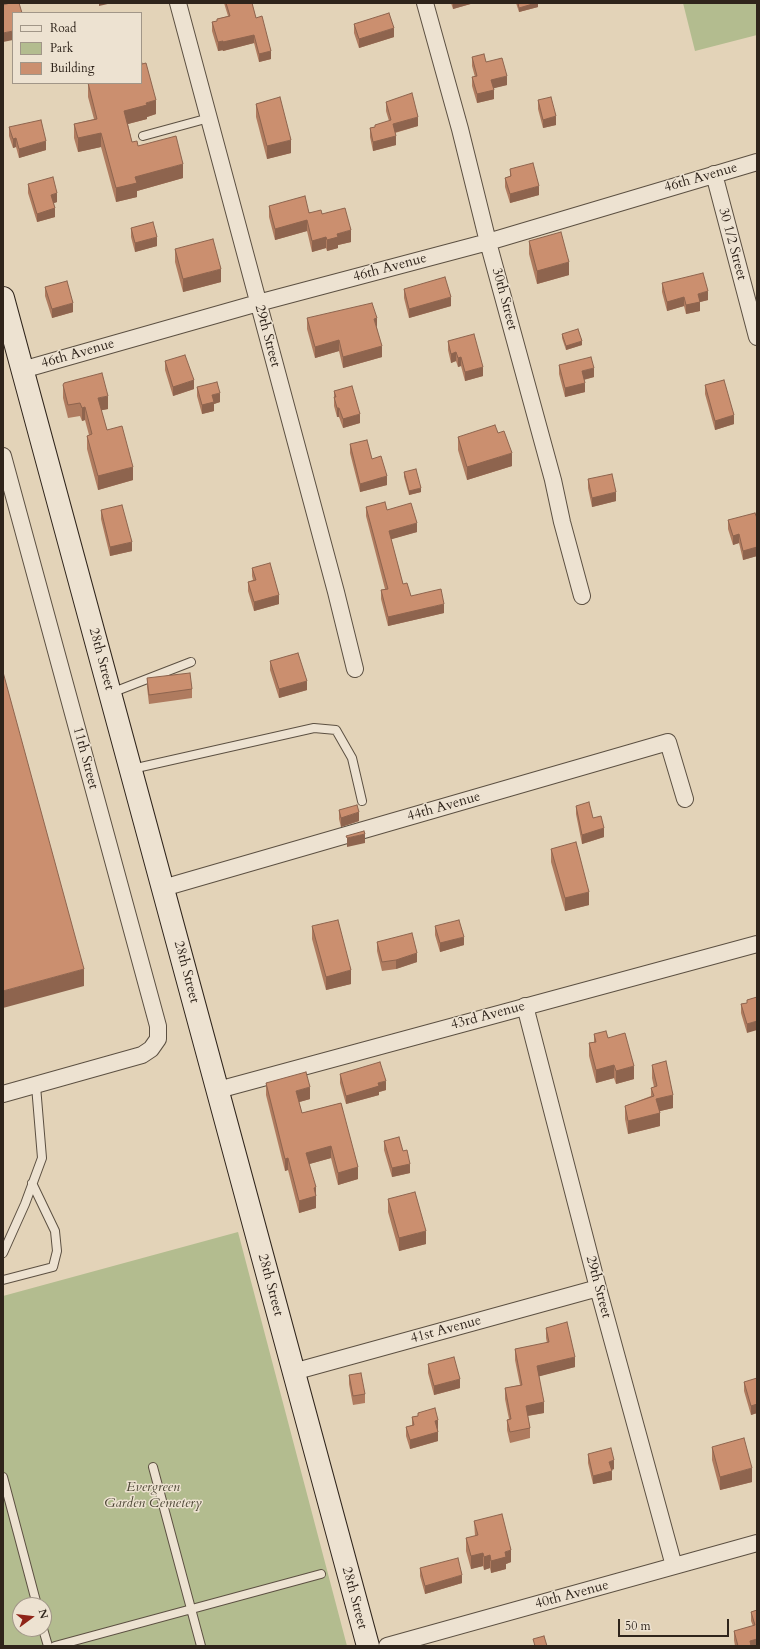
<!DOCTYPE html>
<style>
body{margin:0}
#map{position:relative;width:760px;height:1649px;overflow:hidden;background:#e3d3b8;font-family:Cardo,serif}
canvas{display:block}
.frame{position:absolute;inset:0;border:4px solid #2f241b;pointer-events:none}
.legend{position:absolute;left:12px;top:12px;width:130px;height:72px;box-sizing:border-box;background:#ede2d1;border:1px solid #a19688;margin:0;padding:5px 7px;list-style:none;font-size:12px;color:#2f241b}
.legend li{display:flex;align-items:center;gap:8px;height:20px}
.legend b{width:20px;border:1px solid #a19688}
.north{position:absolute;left:12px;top:1597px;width:40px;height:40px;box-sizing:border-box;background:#ede2d1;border:1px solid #a19688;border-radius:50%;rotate:75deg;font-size:11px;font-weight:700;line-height:16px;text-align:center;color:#2f241b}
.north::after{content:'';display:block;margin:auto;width:14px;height:18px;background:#8f2418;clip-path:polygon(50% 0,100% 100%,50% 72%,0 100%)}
.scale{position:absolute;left:618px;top:1619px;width:111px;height:18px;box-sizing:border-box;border:2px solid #2f241b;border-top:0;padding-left:5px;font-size:12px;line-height:14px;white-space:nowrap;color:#2f241b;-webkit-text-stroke:3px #ede2d1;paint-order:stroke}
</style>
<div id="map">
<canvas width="760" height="1649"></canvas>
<div class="frame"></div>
<ul class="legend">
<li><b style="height:5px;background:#ede2d1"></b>Road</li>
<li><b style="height:11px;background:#b3bc8f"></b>Park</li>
<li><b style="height:11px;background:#cb8f6f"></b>Building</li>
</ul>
<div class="north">N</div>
<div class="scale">50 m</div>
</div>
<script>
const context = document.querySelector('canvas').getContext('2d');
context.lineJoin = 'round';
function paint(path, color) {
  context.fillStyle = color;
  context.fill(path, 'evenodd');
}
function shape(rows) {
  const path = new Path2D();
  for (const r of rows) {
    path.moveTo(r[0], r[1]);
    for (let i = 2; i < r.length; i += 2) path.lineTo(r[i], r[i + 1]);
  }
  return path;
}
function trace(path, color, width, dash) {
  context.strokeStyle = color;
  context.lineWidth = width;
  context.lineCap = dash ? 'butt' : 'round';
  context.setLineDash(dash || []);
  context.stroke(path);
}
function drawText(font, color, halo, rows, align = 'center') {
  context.font = font + ' Cardo,serif';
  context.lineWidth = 3;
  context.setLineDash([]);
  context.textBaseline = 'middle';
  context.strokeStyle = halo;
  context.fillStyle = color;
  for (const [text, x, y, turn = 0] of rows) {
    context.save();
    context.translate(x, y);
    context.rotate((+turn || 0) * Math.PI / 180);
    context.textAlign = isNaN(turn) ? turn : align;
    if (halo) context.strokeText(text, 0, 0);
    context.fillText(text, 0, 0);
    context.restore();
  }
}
paint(shape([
 [683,3,757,3,757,35,695,51],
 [238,1232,347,1646,3,1646,3,1296],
 [20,1605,44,1605,44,1629,20,1629]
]), '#b3bc8f');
const service = shape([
 [143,136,209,118],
 [111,693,191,662],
 [132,769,314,728,336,730,352,758,362,801],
 [3,1253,25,1204,42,1158,36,1086],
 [3,1280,53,1267,57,1251,55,1231,32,1183],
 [153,1467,201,1646],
 [3,1477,37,1605],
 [43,1629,48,1646],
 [55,1646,321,1574]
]);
const minor = shape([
 [178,3,336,592,355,669],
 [425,3,460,129,488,242,553,480,562,522,582,596],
 [714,174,757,337],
 [22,370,258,303,488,242,757,162],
 [3,456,158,1026,158,1039,151,1049,142,1055,3,1094],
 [163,888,668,742,685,799],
 [525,1006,598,1288,674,1566],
 [218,1090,757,944],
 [293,1372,598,1288],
 [387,1646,757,1543]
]);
const secondary = shape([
 [3,298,368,1646]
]);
trace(service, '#5c5042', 10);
trace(minor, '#5c5042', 18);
trace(secondary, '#2f241b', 24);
trace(service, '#ede2d1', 8);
trace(minor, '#ede2d1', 16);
trace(secondary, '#ede2d1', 22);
paint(shape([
 [224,3,252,3,256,18,271,59,259,62,254,43,223,51,223,50,218,51,212,31,212,22,217,21,217,19,228,16],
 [451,3,474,3,453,9],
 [516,3,538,3,538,7,519,12],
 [354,24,394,37,359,48,354,33],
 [472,57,486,62,507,85,493,88,494,99,477,103,472,86,472,77,475,77,472,66],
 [88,83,156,114,147,117,147,119,128,124,132,142,183,178,137,191,137,197,116,202,101,147,78,152,74,138,74,124,94,119,88,97],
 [538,100,556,125,543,128,538,109],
 [386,102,418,126,395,133,396,145,373,151,370,137,370,128,375,127,375,125,389,121,386,111],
 [256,104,291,153,267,159,256,117],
 [9,127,46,150,19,158,16,147,13,148,9,136],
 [510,169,539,195,510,203,505,187,505,178,510,176],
 [28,184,57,202,54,203,55,217,37,222,28,193],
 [269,206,322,214,351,242,338,245,338,248,327,251,326,248,312,252,307,231,275,240,269,217],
 [131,228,157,246,135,252,131,237],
 [529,241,569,275,537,284,529,254],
 [175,249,221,282,183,292,175,262],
 [662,283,708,300,700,302,700,311,686,314,684,306,667,311,662,292],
 [45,287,73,312,52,318,45,296],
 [404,289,451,306,409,318,404,298],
 [307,318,377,328,382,357,343,368,339,351,315,358,307,329],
 [562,334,582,345,566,350,562,338],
 [448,341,483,376,465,381,461,366,458,367,456,361,451,363,448,350],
 [165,361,194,389,173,396,165,370],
 [559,365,594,377,584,380,585,392,565,397,559,374],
 [63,385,108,409,101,410,107,430,133,480,98,490,87,449,87,436,89,435,85,420,82,421,80,416,68,418,63,398],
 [705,385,734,424,715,430,705,394],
 [197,387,220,402,214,404,214,411,202,414,197,396],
 [334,391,360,423,343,428,339,417,337,417,334,406],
 [458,437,512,466,467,480,458,450],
 [350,444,372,459,387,485,360,492,350,453],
 [404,472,421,492,409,495,404,477],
 [588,479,616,501,592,507,588,488],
 [366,507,387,510,417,532,391,539,403,584,411,596,444,613,388,626,381,599,381,590,385,589,366,516],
 [101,510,132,551,110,556,101,519],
 [757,518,757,556,743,560,739,543,733,545,728,529,728,520],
 [252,568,279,604,254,611,248,591,248,582,253,580,252,576],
 [270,661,307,690,279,698,270,670],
 [147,678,192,689,192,698,149,704,147,687],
 [576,806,593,818,604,837,582,844,576,814],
 [339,810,359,821,341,827,339,819],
 [551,849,589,905,565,911,551,862],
 [312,926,351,984,326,990,312,939],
 [435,926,464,945,440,952,435,935],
 [377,942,417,962,396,969,382,971,377,951],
 [757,997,747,1033,741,1013,741,1004,747,1003,747,1000],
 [594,1034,608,1038,634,1079,616,1084,614,1078,596,1083,589,1056,589,1043,594,1042],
 [652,1065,673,1108,660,1111,660,1126,628,1134,625,1119,625,1106,651,1096,651,1088,654,1087,652,1078],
 [340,1074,386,1090,379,1092,379,1095,346,1104,340,1083],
 [266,1083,310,1099,299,1102,302,1113,341,1103,358,1179,338,1185,331,1158,309,1164,316,1193,316,1208,299,1213,288,1170,285,1171,266,1095],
 [384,1141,403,1151,410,1173,392,1177,384,1150],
 [388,1199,426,1244,399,1251,388,1212],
 [546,1328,575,1367,539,1376,544,1413,528,1416,530,1428,530,1438,510,1443,507,1430,507,1420,509,1419,505,1399,505,1388,520,1385,515,1360,515,1349,547,1343,546,1338],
 [428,1364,460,1388,434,1395,428,1373],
 [349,1375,365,1394,365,1403,353,1405,349,1384],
 [757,1380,757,1413,751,1415,744,1391,744,1382],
 [418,1413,438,1429,438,1441,410,1449,406,1436,406,1427,412,1425,412,1417,418,1416],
 [712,1447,752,1482,720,1490,712,1460],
 [588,1454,614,1469,611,1470,612,1480,593,1484,588,1463],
 [474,1521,511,1562,506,1564,506,1569,491,1573,490,1568,484,1570,483,1566,471,1569,466,1551,466,1538,475,1536],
 [420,1568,462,1583,425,1594,420,1576],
 [757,1610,757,1646,735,1646,734,1640,734,1631,753,1626,751,1621,751,1612]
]), '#af7b5f');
paint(shape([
 [99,3,112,3,99,6],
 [453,3,474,3,453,9],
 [536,3,538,3,538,7,519,12,519,8],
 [394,28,394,37,359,48,359,39],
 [13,31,13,40,3,42,3,33],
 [254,35,254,43,223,51,223,42],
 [223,41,223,50,218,51,218,42],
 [271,51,271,59,259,62,259,54],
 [507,76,507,85,491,89,491,80],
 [494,90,494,99,477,103,477,94],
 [156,100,156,114,147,117,147,119,124,125,124,111,146,103],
 [556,116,556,125,543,128,543,120],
 [418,117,418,126,393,133,393,124],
 [101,133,101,147,78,152,78,138],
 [396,136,396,145,373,151,373,142],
 [16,138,16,147,13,148,13,139],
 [291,140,291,153,267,159,267,146],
 [46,141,46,150,19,158,19,149],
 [183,164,183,178,137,191,137,197,116,202,116,188,135,177],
 [539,186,539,195,510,203,510,194],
 [57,193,57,202,51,204,51,195],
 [55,208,55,217,37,222,37,214],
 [307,220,307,231,275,240,275,229],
 [351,230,351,242,338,245,338,248,327,251,327,240,337,234],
 [157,237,157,246,135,252,135,243],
 [326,237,326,248,312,252,312,241],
 [569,262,569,275,537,284,537,271],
 [221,269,221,282,183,292,183,279],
 [708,291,708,300,700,302,700,311,686,314,686,305,698,294],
 [451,297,451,306,409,318,409,309],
 [684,297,684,306,667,311,667,302],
 [73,303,73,312,52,318,52,309],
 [377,318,377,329,374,319],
 [339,340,339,351,315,358,315,347],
 [582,341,582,345,566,350,566,346],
 [382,346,382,357,343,368,343,357],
 [456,352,456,361,451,363,451,354],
 [461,357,461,366,458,367,458,358],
 [483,367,483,376,465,381,465,372],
 [594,368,594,377,582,380,582,371],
 [194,380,194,389,173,396,173,387],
 [585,383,585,392,565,397,565,388],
 [220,393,220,402,214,404,214,411,202,414,202,405,212,395],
 [108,396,108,409,98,411,98,398],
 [85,407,85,420,82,421,82,408],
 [337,408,339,408,339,417,337,417],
 [360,414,360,423,343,428,343,419],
 [734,415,734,424,715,430,715,421],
 [512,453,512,466,467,480,467,467],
 [133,467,133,480,98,490,98,476],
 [387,476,387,485,360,492,360,484],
 [421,488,421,492,409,495,409,491],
 [616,492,616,501,592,507,592,498],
 [417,523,417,532,389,540,389,531],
 [739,534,739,543,733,545,733,536],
 [132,542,132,551,110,556,110,547],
 [757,547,757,556,743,560,743,551],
 [279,595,279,604,254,611,254,602],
 [444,604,444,613,388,626,388,617],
 [307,681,307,690,279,698,279,689],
 [359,812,359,821,341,827,341,818],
 [604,828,604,837,582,844,582,835],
 [365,834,365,843,347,847,347,838],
 [589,892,589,905,565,911,565,898],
 [464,937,464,945,440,952,440,943],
 [417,953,417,962,396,969,396,960],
 [84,969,84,986,3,1008,3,991],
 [351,970,351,984,326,990,326,977],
 [757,1021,757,1030,747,1033,747,1024],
 [614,1065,614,1078,596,1083,596,1070],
 [634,1066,634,1079,616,1084,616,1071],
 [386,1081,386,1090,379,1092,379,1095,346,1104,346,1096,378,1083],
 [310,1087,310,1099,296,1103,296,1091],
 [673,1095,673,1108,656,1112,656,1099],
 [660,1113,660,1126,628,1134,628,1121],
 [331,1146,331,1158,306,1165,306,1153],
 [288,1158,288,1170,285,1171,285,1159],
 [410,1164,410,1173,392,1177,392,1168],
 [358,1167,358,1179,338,1185,338,1173],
 [316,1187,316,1208,299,1213,299,1201,314,1188],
 [426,1231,426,1244,399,1251,399,1238],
 [575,1357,575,1367,537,1377,537,1366],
 [460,1379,460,1388,434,1395,434,1386],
 [544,1402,544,1413,526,1416,526,1406],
 [757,1404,757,1413,751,1415,751,1406],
 [438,1420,438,1429,435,1430,435,1421],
 [438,1432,438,1441,410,1449,410,1440],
 [614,1460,614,1469,609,1471,609,1462],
 [752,1468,752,1482,720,1490,720,1477],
 [612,1471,612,1480,593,1484,593,1476],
 [511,1550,511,1562,506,1564,506,1569,491,1573,491,1561,505,1552],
 [483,1553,483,1566,471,1569,471,1556],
 [490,1555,490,1568,484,1570,484,1557],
 [462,1575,462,1583,425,1594,425,1586],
 [757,1639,757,1646,750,1646,750,1641]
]), '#8e644e');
const building = shape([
 [10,3,19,3,22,13,13,13,13,31,3,33,3,5,10,3],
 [226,3,252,3,256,18,262,16,271,51,259,54,254,35,223,42,223,41,218,42,212,22,217,21,217,19,230,16,226,3],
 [518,3,536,3,519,8,518,3],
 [389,13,394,28,359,39,354,24,389,13],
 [484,54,486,62,502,58,507,76,491,80,494,90,477,94,472,77,477,76,472,57,484,54],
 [141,59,142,64,146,63,156,100,146,103,147,105,124,111,132,142,137,141,138,146,176,136,183,164,135,177,137,183,116,188,101,133,78,138,74,124,97,119,88,83,141,83,141,59],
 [412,93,418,117,393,124,396,136,373,142,370,128,375,127,375,125,391,120,386,102,412,93],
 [280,97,291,140,267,146,256,104,280,97],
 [551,97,556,116,543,120,538,100,551,97],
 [41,120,46,141,19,149,16,138,13,139,9,127,41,120],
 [533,163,539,186,510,194,505,178,511,176,510,169,533,163],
 [53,177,57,193,51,195,55,208,37,214,28,184,53,177],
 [305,196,309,213,321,210,322,214,345,208,351,230,337,234,338,237,327,240,326,237,312,241,307,220,275,229,269,206,305,196],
 [153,222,157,237,135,243,131,228,153,222],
 [561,232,569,262,537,271,529,241,561,232],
 [213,239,221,269,183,279,175,249,213,239],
 [703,273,708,291,698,294,700,302,686,305,684,297,667,302,662,283,703,273],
 [445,277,451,297,409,309,404,289,445,277],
 [67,281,73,303,52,309,45,287,67,281],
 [372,303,377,318,374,319,382,346,343,357,339,340,315,347,307,318,372,303],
 [578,329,582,341,566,346,562,334,578,329],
 [474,334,483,367,465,372,461,357,458,358,456,352,451,354,448,341,474,334],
 [185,355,194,380,173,387,165,361,185,355],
 [591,357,594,368,582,371,585,383,565,388,559,365,591,357],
 [102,373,108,396,98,398,107,430,122,426,133,467,98,476,87,436,92,434,85,407,82,408,80,403,68,405,63,385,64,383,102,373],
 [724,380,734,415,715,421,705,385,724,380],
 [217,382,220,393,212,395,214,402,202,405,197,387,217,382],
 [352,386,360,414,343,419,339,408,337,408,334,397,336,397,334,391,352,386],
 [495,425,498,433,504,431,512,453,467,467,458,437,495,425],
 [367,440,372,459,381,456,387,476,360,484,350,444,367,440],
 [416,469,421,488,409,491,404,472,416,469],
 [612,474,616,492,592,498,588,479,612,474],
 [385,502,387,510,411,503,417,523,389,531,403,584,407,583,411,596,441,589,444,604,388,617,381,590,388,589,366,507,385,502],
 [122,505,132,542,110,547,101,510,122,505],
 [755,513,757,518,757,547,743,551,739,534,733,536,728,520,755,513],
 [270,563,279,595,254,602,248,582,256,580,252,568,270,563],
 [298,653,307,681,279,689,270,661,298,653],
 [3,672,84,969,3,991,3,672],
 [190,673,192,689,149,695,147,678,190,673],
 [589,802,593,818,601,816,604,828,582,835,576,806,589,802],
 [357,805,359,812,341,818,339,810,357,805],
 [364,831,365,834,347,838,346,836,364,831],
 [576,842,589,892,565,898,551,849,576,842],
 [338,920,351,970,326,977,312,926,338,920],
 [459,920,464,937,440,943,435,926,459,920],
 [412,933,417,953,396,960,382,962,377,942,412,933],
 [757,997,757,1021,747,1024,741,1004,747,1003,747,1000,757,997],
 [606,1031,608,1038,625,1033,634,1066,616,1071,614,1065,596,1070,589,1043,596,1042,594,1034,606,1031],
 [666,1061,673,1095,656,1099,660,1113,628,1121,625,1106,654,1096,651,1088,657,1086,652,1065,666,1061],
 [380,1062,386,1081,378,1083,379,1086,346,1096,340,1074,380,1062],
 [306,1072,310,1087,296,1091,302,1113,341,1103,358,1167,338,1173,331,1146,306,1153,316,1187,314,1188,316,1196,299,1201,288,1158,285,1159,266,1083,306,1072],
 [399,1137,403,1151,407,1150,410,1164,392,1168,384,1141,399,1137],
 [415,1192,426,1231,399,1238,388,1199,415,1192],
 [567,1322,575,1357,537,1366,544,1402,526,1406,530,1428,510,1432,507,1420,511,1419,505,1388,522,1385,515,1349,549,1342,546,1328,567,1322],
 [454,1357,460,1379,434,1386,428,1364,454,1357],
 [361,1373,365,1394,353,1396,349,1375,361,1373],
 [757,1378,757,1404,751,1406,744,1382,757,1378],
 [435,1408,438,1420,435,1421,438,1432,410,1440,406,1427,414,1425,412,1417,418,1416,418,1413,435,1408],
 [744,1438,752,1468,720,1477,712,1447,744,1438],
 [611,1448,614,1460,609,1462,612,1471,593,1476,588,1454,611,1448],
 [502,1514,511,1550,505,1552,506,1557,491,1561,490,1555,484,1557,483,1553,471,1556,466,1538,478,1535,474,1521,502,1514],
 [458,1558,462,1575,425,1586,420,1568,458,1558],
 [757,1610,757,1639,750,1641,751,1646,738,1646,734,1631,755,1625,751,1612,757,1610],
 [544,1636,547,1646,535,1646,533,1639,544,1636]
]);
paint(building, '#cb8f6f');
trace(building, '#8e644e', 1);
drawText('14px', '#2f241b', '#ede2d1', [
 ["46th Avenue",701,178,-16],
 ["30 1/2 Street",732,244,75],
 ["46th Avenue",390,268,-15],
 ["30th Street",504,299,75],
 ["29th Street",267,336,75],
 ["46th Avenue",78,354,-16],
 ["28th Street",101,659,75],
 ["11th Street",85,758,75],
 ["44th Avenue",444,807,-16],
 ["28th Street",186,972,75],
 ["43rd Avenue",488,1016,-15],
 ["28th Street",270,1285,75],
 ["29th Street",598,1287,75],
 ["41st Avenue",446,1330,-15],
 ["40th Avenue",572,1595,-15],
 ["28th Street",354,1598,75]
]);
drawText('italic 14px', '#504a38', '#ede2d1', [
 ["Evergreen",153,1488],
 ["Garden Cemetery",153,1504]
]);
</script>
